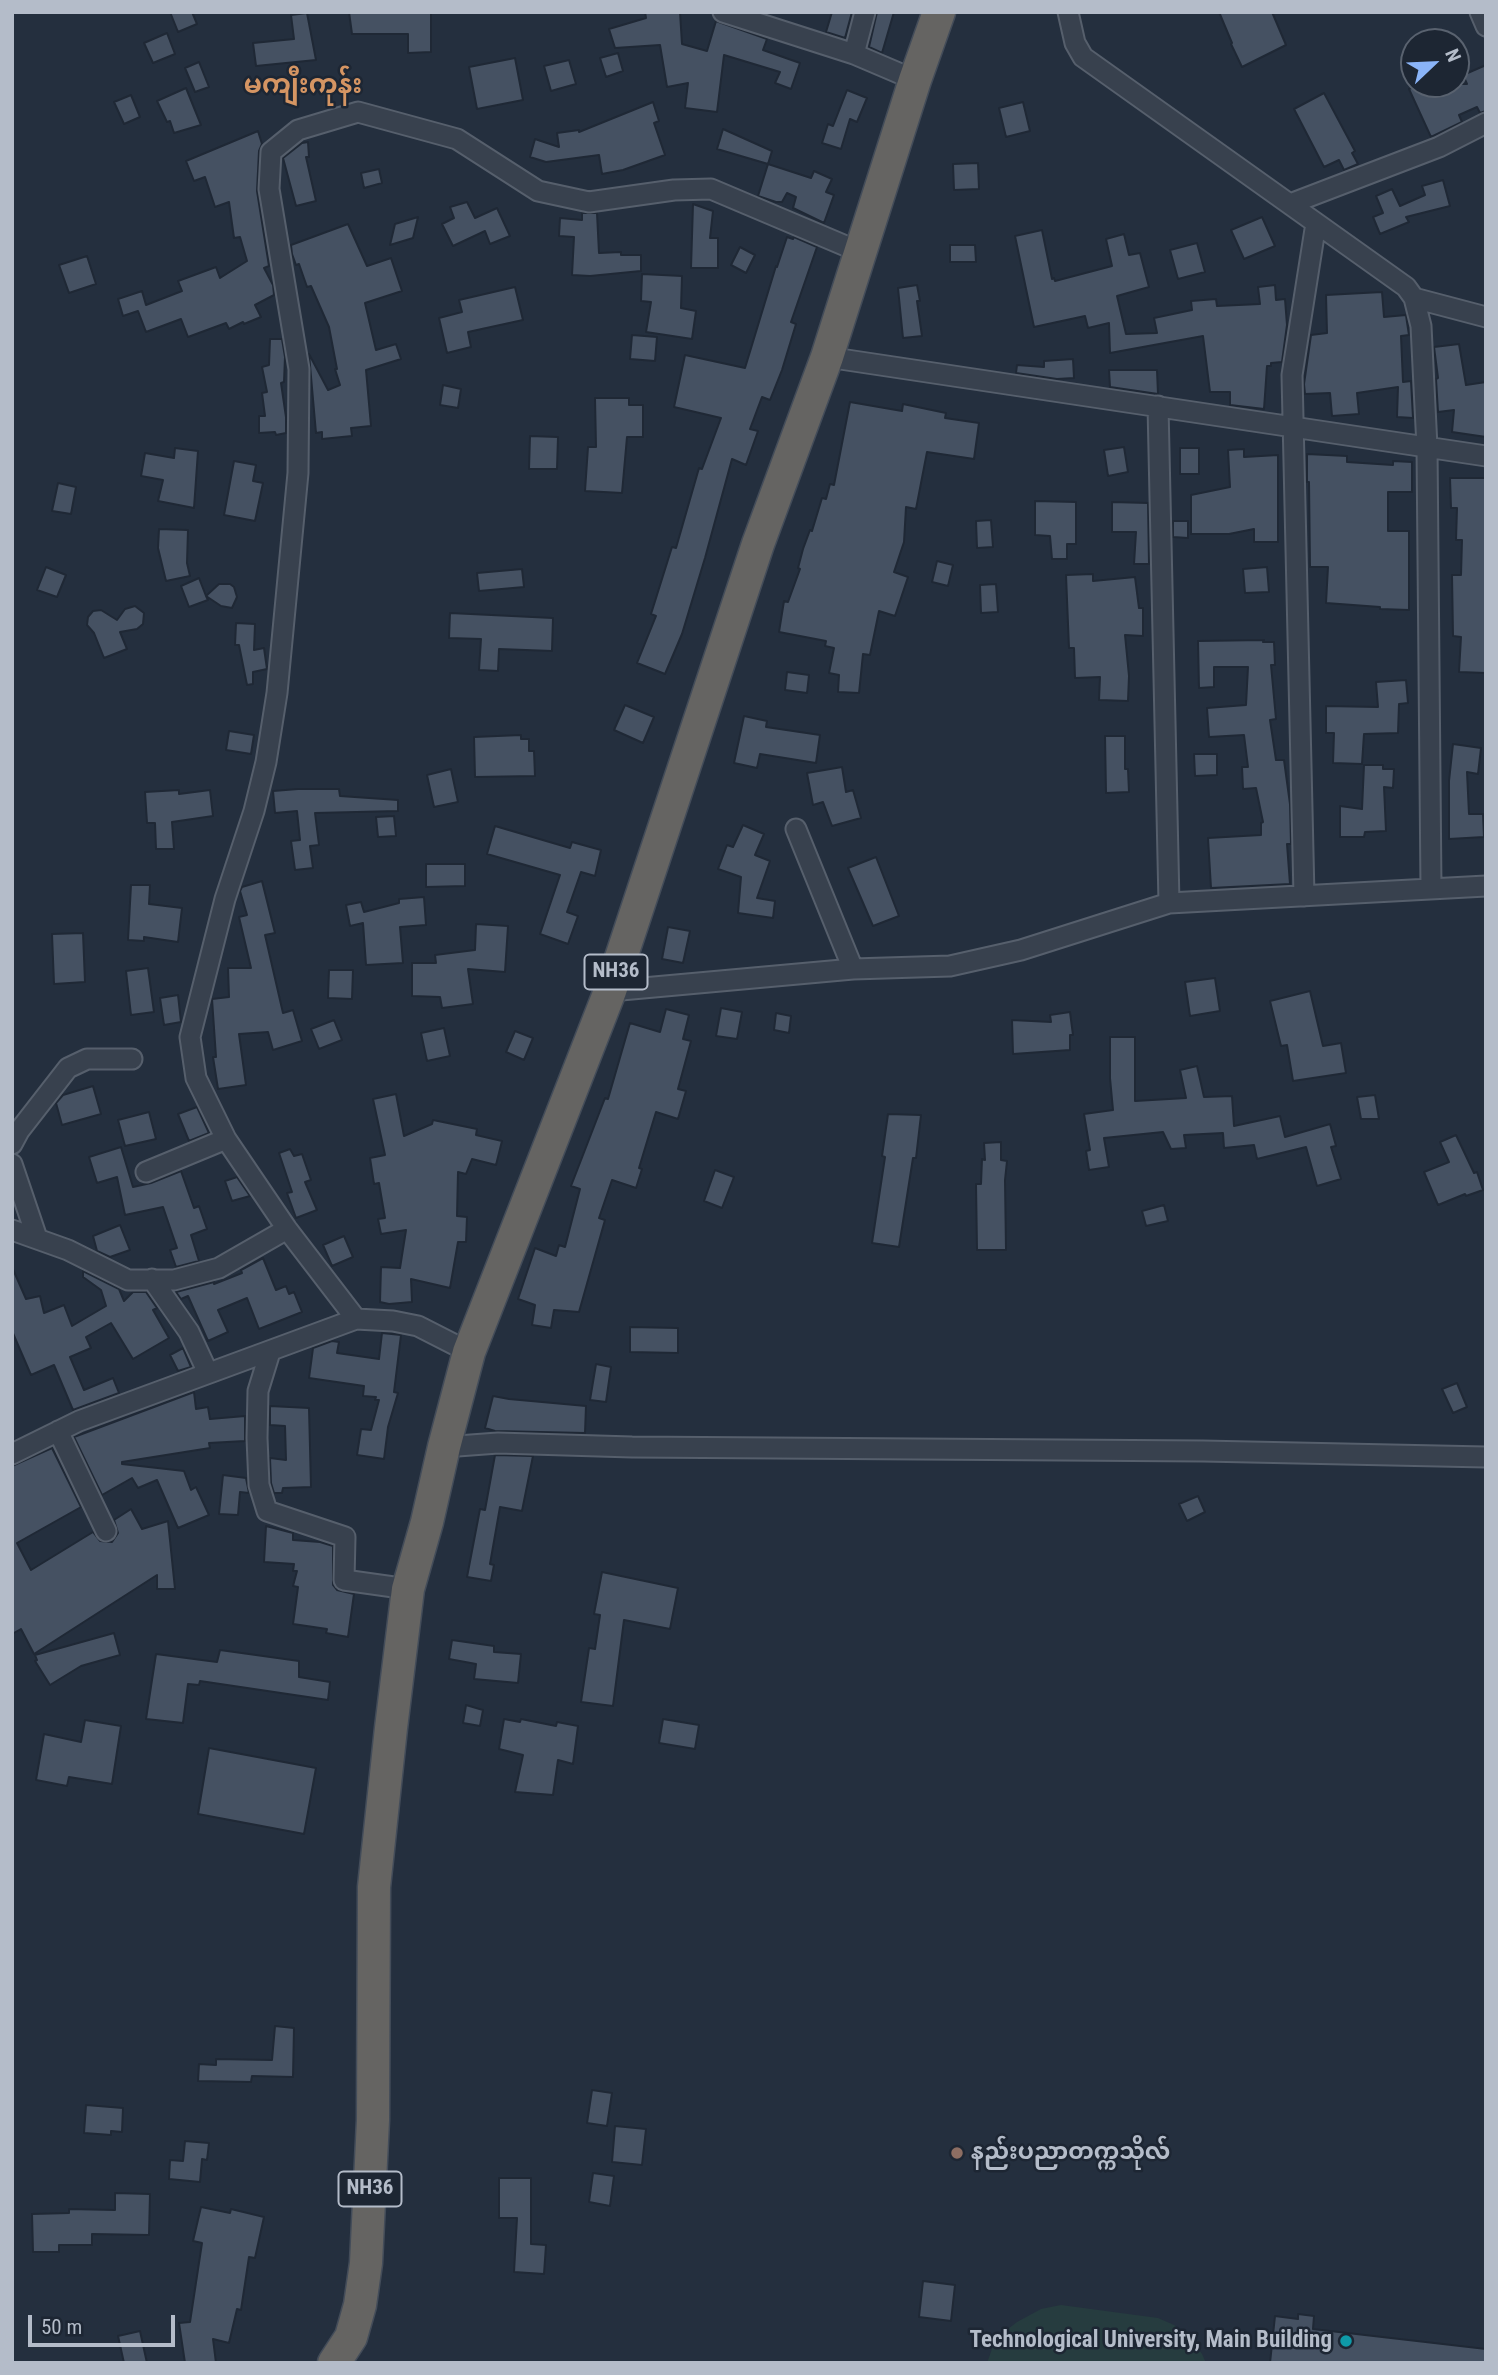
<!DOCTYPE html>
<meta charset="utf-8">
<style>
body{margin:0}
#map{position:relative;width:1498px;height:2375px;overflow:hidden;background:#242f3e;font-family:"Roboto Condensed",sans-serif}
canvas{display:block}
.frame{position:absolute;inset:0;border:14px solid #b4bcc9;pointer-events:none}
.north{position:absolute;left:1400px;top:28px;width:70px;height:70px;box-sizing:border-box;background:#1d2633;border:2px solid #59626f;border-radius:50%;rotate:67deg;font-size:19px;font-weight:700;line-height:28px;text-align:center;color:#b4bcc9}
.north::after{content:'';display:block;margin:auto;width:24px;height:32px;background:#8ab4f8;clip-path:polygon(50% 0,100% 100%,50% 72%,0 100%)}
.scale{position:absolute;left:28px;top:2315px;width:147px;height:32px;box-sizing:border-box;border:4px solid #b4bcc9;border-top:0;padding-left:9px;font-size:21px;line-height:24px;white-space:nowrap;color:#b4bcc9;-webkit-text-stroke:5px #1d2633;paint-order:stroke}
</style>
<div id="map">
<canvas width="1498" height="2375"></canvas>
<div class="frame"></div>
<div class="north">N</div>
<div class="scale">50 m</div>
</div>
<script>
const context = document.querySelector('canvas').getContext('2d');
context.lineJoin = 'round';
function paint(path, color) {
  context.fillStyle = color;
  context.fill(path, 'evenodd');
}
function shape(rows) {
  const path = new Path2D();
  for (const r of rows) {
    path.moveTo(r[0], r[1]);
    for (let i = 2; i < r.length; i += 2) path.lineTo(r[i], r[i + 1]);
  }
  return path;
}
function trace(path, color, width, dash) {
  context.strokeStyle = color;
  context.lineWidth = width;
  context.lineCap = dash ? 'butt' : 'round';
  context.setLineDash(dash || []);
  context.stroke(path);
}
function drawText(font, color, halo, rows, align = 'center') {
  context.font = font + ' "Roboto Condensed","Noto Sans Myanmar",sans-serif';
  context.lineWidth = 5;
  context.setLineDash([]);
  context.textBaseline = 'middle';
  context.strokeStyle = halo;
  context.fillStyle = color;
  for (const [text, x, y, turn = 0] of rows) {
    context.save();
    context.translate(x, y);
    context.rotate((+turn || 0) * Math.PI / 180);
    context.textAlign = isNaN(turn) ? turn : align;
    if (halo) context.strokeText(text, 0, 0);
    context.fillText(text, 0, 0);
    context.restore();
  }
}
paint(shape([
 [1061,2305,1158,2318,1174,2325,1188,2336,1202,2354,1206,2363,987,2363,993,2346,1004,2332,1017,2322,1041,2309]
]), '#263c3f');
const building = shape([
 [170,12,192,12,197,24,178,32,170,12],
 [349,12,431,12,431,52,408,53,408,34,352,34,349,12],
 [645,12,680,12,682,44,707,51,716,21,767,39,763,50,800,63,791,89,775,83,780,72,724,55,717,112,685,108,688,83,667,87,660,45,615,48,609,29,646,18,645,12],
 [832,12,852,12,845,38,826,32,832,12],
 [877,12,894,12,882,53,869,47,877,12],
 [1219,12,1272,12,1286,45,1242,67,1231,44,1232,43,1219,12],
 [307,13,316,60,256,66,253,43,294,39,291,15,307,13],
 [167,33,175,54,153,63,144,43,167,33],
 [618,53,623,71,606,77,600,58,618,53],
 [515,58,523,100,477,109,469,67,515,58],
 [569,60,576,84,551,91,544,66,569,60],
 [199,62,209,87,195,92,185,68,199,62],
 [1486,65,1486,111,1480,113,1477,107,1459,115,1462,122,1431,137,1409,89,1419,84,1467,84,1463,75,1486,65],
 [186,88,201,125,174,133,170,121,167,122,157,101,186,88],
 [847,90,867,98,857,122,850,119,841,149,822,143,828,124,833,126,847,90],
 [1324,93,1355,151,1352,153,1358,164,1344,170,1339,160,1324,167,1294,109,1324,93],
 [131,95,140,117,124,124,114,102,131,95],
 [653,102,659,121,654,123,665,155,623,170,602,174,599,155,546,162,530,157,535,139,559,147,557,133,579,130,579,132,653,102],
 [1023,102,1030,131,1006,137,999,108,1023,102],
 [723,129,772,151,768,164,717,149,723,129],
 [258,131,262,144,259,151,257,191,269,266,264,268,273,285,274,295,255,305,261,317,244,324,243,322,229,329,226,323,188,337,181,319,146,332,138,311,123,316,118,299,142,291,146,305,182,291,178,281,216,267,220,278,247,261,240,237,234,238,229,202,215,207,205,177,194,181,186,161,258,131],
 [308,142,309,157,306,157,316,201,296,206,283,158,302,143,308,142],
 [978,163,979,189,954,190,953,164,978,163],
 [768,164,811,178,814,171,832,179,826,192,834,195,824,223,793,208,796,197,787,193,782,202,776,202,758,196,768,164],
 [379,169,382,183,364,188,361,173,379,169],
 [1443,180,1450,206,1406,217,1409,222,1380,234,1373,217,1383,213,1376,196,1392,189,1400,206,1425,195,1422,186,1443,180],
 [467,202,475,218,497,208,510,236,490,244,485,231,453,246,442,224,454,218,450,207,467,202],
 [693,204,713,211,710,238,718,238,718,268,691,268,693,204],
 [582,213,597,213,599,253,621,252,621,255,641,255,641,271,590,276,572,275,574,237,559,236,560,218,582,220,582,213],
 [418,217,413,238,390,245,395,224,418,217],
 [1262,217,1275,246,1244,259,1231,230,1262,217],
 [348,224,367,266,391,258,402,291,365,303,376,350,396,344,401,359,366,370,371,426,351,428,352,436,322,439,322,432,316,433,309,354,328,390,340,385,335,369,337,369,329,327,311,286,307,287,299,264,296,265,292,254,291,245,348,224],
 [1042,230,1052,279,1054,278,1055,281,1112,266,1106,239,1124,234,1129,255,1140,253,1149,287,1117,296,1126,334,1157,333,1154,318,1192,310,1191,301,1216,299,1217,306,1260,304,1258,287,1275,285,1276,300,1285,299,1287,325,1282,362,1271,363,1271,366,1267,366,1264,409,1230,405,1230,392,1210,392,1203,336,1110,353,1109,323,1088,328,1085,316,1034,327,1015,236,1042,230],
 [787,237,793,239,794,237,817,247,791,322,796,324,782,370,770,400,762,397,750,429,758,431,746,465,732,459,705,558,682,634,665,674,637,663,656,616,651,614,672,547,676,548,699,468,702,469,721,418,674,407,685,355,745,368,776,266,777,267,787,237],
 [1197,243,1205,272,1178,279,1170,250,1197,243],
 [950,245,975,245,976,262,950,262,950,245],
 [740,247,755,255,746,273,731,265,740,247],
 [87,256,96,284,69,293,59,265,87,256],
 [642,274,682,276,681,308,696,311,692,339,646,332,651,302,641,301,642,274],
 [917,285,920,301,917,301,922,336,903,338,898,288,917,285],
 [515,287,523,320,468,332,471,347,447,353,439,318,462,312,459,300,515,287],
 [1382,292,1384,317,1406,315,1407,322,1409,335,1401,336,1403,382,1411,381,1413,418,1397,417,1398,387,1357,393,1359,414,1332,416,1330,393,1305,394,1304,384,1311,335,1327,333,1326,295,1382,292],
 [632,335,657,337,655,361,630,359,632,335],
 [270,339,282,339,285,357,284,382,281,383,286,417,286,433,276,435,275,432,259,433,259,416,265,416,262,393,267,392,262,367,269,365,270,339],
 [1459,344,1466,385,1486,382,1486,437,1452,432,1454,410,1438,412,1436,379,1438,378,1434,347,1459,344],
 [1073,359,1074,378,1057,379,1016,373,1017,365,1044,367,1044,361,1073,359],
 [1109,370,1157,370,1158,394,1110,387,1109,370],
 [443,385,461,389,458,408,440,405,443,385],
 [595,398,629,398,629,405,643,405,643,437,627,437,622,493,585,491,588,447,596,447,595,398],
 [850,402,902,411,903,404,946,413,945,418,979,423,974,459,927,452,916,509,906,507,904,542,894,572,908,577,895,616,879,611,870,655,863,654,859,693,838,692,839,675,829,673,834,648,825,646,826,641,779,632,784,601,788,602,800,569,798,568,803,549,810,530,812,531,822,498,826,499,830,484,834,485,850,402],
 [530,436,558,437,557,469,529,469,530,436],
 [1124,447,1128,472,1108,476,1104,450,1124,447],
 [175,448,198,451,194,508,158,501,163,480,141,476,145,453,174,458,175,448],
 [1180,448,1199,448,1199,474,1180,474,1180,448],
 [1244,449,1244,457,1278,455,1278,542,1254,542,1254,529,1229,534,1191,534,1191,495,1230,487,1228,450,1244,449],
 [1307,454,1347,456,1347,462,1393,465,1393,461,1412,462,1412,492,1388,492,1388,531,1409,531,1409,610,1380,609,1380,607,1326,603,1328,567,1310,567,1309,482,1307,482,1307,454],
 [234,461,256,465,253,481,263,483,255,521,224,515,234,461],
 [1450,478,1486,478,1486,673,1459,672,1461,637,1453,636,1452,575,1461,575,1462,540,1456,540,1457,508,1451,508,1450,478],
 [58,483,76,487,71,514,52,511,58,483],
 [1035,501,1076,502,1076,544,1067,544,1067,559,1052,559,1050,536,1035,535,1035,501],
 [1112,502,1148,503,1149,564,1134,564,1136,532,1112,532,1112,502],
 [991,520,993,547,977,548,976,521,991,520],
 [1173,521,1188,521,1188,538,1173,537,1173,521],
 [159,529,188,530,187,563,190,576,166,581,158,548,159,529],
 [937,561,953,565,948,586,932,582,937,561],
 [46,567,66,575,57,597,37,590,46,567],
 [1267,567,1269,592,1245,593,1243,569,1267,567],
 [522,569,524,587,479,591,477,573,522,569],
 [1093,574,1093,581,1135,577,1139,608,1143,608,1143,636,1125,635,1129,676,1128,701,1099,700,1100,677,1075,678,1074,648,1069,648,1066,575,1093,574],
 [199,578,206,596,219,584,230,584,234,587,237,597,232,608,221,606,206,596,208,600,189,607,181,586,199,578],
 [996,584,998,612,981,613,980,585,996,584],
 [135,606,144,613,143,624,137,629,120,632,127,649,104,658,94,633,87,625,88,617,93,611,101,610,117,620,125,609,135,606],
 [450,613,553,618,552,651,499,649,498,671,479,670,481,639,449,638,450,613],
 [236,623,255,624,254,650,264,648,267,669,253,672,253,684,247,685,239,645,235,645,236,623],
 [1264,640,1263,642,1274,642,1275,665,1271,665,1276,719,1270,720,1276,760,1284,760,1290,804,1291,844,1287,844,1290,884,1211,888,1208,838,1261,835,1261,823,1263,822,1256,788,1243,789,1242,767,1248,767,1244,735,1209,737,1207,708,1246,705,1248,667,1214,667,1214,687,1199,688,1198,641,1264,640],
 [787,672,809,675,807,693,785,690,787,672],
 [1406,680,1408,703,1399,704,1398,733,1364,734,1362,764,1333,763,1334,733,1326,733,1326,706,1378,707,1376,682,1406,680],
 [625,705,654,717,643,743,614,730,625,705],
 [744,716,767,721,766,727,820,735,816,763,760,754,757,768,734,763,744,716],
 [229,731,254,735,251,754,226,750,229,731],
 [521,735,521,739,529,739,529,751,534,751,535,776,475,777,474,737,521,735],
 [1105,736,1125,736,1125,769,1128,769,1129,792,1106,793,1105,736],
 [1453,744,1481,748,1478,774,1467,772,1469,814,1483,814,1484,837,1449,839,1449,781,1453,744],
 [1194,754,1217,754,1217,775,1195,776,1194,754],
 [1364,765,1383,765,1383,769,1394,769,1393,788,1384,787,1386,831,1365,832,1364,837,1340,837,1340,806,1362,809,1364,765],
 [842,767,846,792,853,790,861,818,832,826,823,802,813,805,807,773,842,767],
 [451,769,458,802,434,807,427,775,451,769],
 [298,789,339,789,340,796,398,800,398,811,315,813,319,845,310,846,313,868,295,870,291,841,300,840,297,811,275,813,273,791,298,789],
 [179,790,179,794,210,790,213,816,172,822,174,849,156,849,155,823,147,823,145,792,179,790],
 [394,816,396,836,378,837,376,817,394,816],
 [743,825,764,834,755,855,770,861,757,898,775,901,773,918,738,913,741,877,718,869,727,845,733,847,743,825],
 [495,826,570,848,572,842,601,850,595,876,581,872,567,912,578,916,568,944,540,934,560,875,487,854,495,826],
 [876,857,899,916,873,926,848,868,876,857],
 [426,864,465,864,465,886,426,887,426,864],
 [262,881,275,933,265,935,283,1013,293,1010,302,1041,273,1050,268,1032,239,1034,246,1085,218,1089,213,1057,216,1057,212,999,229,997,228,968,251,968,239,917,247,915,240,891,242,887,262,881],
 [131,885,150,885,149,904,182,908,178,942,144,937,144,941,128,940,131,885],
 [424,897,426,925,400,927,403,963,366,965,363,923,350,926,346,905,361,902,364,912,399,903,399,899,424,897],
 [476,924,508,926,505,972,468,969,473,1004,442,1008,440,997,412,996,412,963,436,963,435,955,475,950,476,924],
 [668,927,690,931,683,963,662,959,668,927],
 [83,933,85,982,54,984,52,934,83,933],
 [148,968,154,1012,131,1015,126,971,148,968],
 [329,970,353,970,352,999,328,998,329,970],
 [1215,978,1220,1011,1190,1016,1185,982,1215,978],
 [1310,991,1323,1046,1341,1043,1346,1073,1293,1081,1287,1045,1281,1046,1270,1001,1310,991],
 [178,995,181,1022,164,1025,160,998,178,995],
 [721,1008,742,1012,737,1039,716,1036,721,1008],
 [666,1009,689,1015,683,1039,691,1041,678,1089,686,1091,678,1119,656,1112,639,1168,642,1169,636,1188,612,1180,599,1218,605,1220,579,1312,554,1310,551,1328,532,1325,535,1305,518,1299,535,1248,556,1256,559,1245,565,1247,580,1189,571,1186,605,1098,608,1099,630,1023,660,1032,666,1009],
 [1070,1012,1073,1035,1070,1035,1070,1050,1013,1054,1012,1020,1051,1022,1050,1015,1070,1012],
 [776,1013,791,1016,789,1033,774,1030,776,1013],
 [334,1020,342,1040,319,1049,311,1029,334,1020],
 [444,1028,450,1056,427,1061,421,1033,444,1028],
 [515,1031,533,1038,524,1060,506,1052,515,1031],
 [1110,1037,1135,1037,1135,1101,1186,1098,1180,1070,1197,1066,1204,1097,1232,1096,1234,1126,1280,1116,1285,1137,1330,1124,1336,1146,1331,1147,1341,1179,1317,1186,1306,1147,1257,1159,1254,1145,1224,1148,1223,1133,1184,1135,1186,1148,1171,1149,1163,1132,1104,1138,1109,1167,1089,1170,1086,1151,1090,1150,1084,1114,1113,1110,1110,1078,1110,1037],
 [93,1086,101,1114,62,1125,56,1103,63,1095,93,1086],
 [396,1094,404,1136,432,1124,433,1120,477,1129,476,1135,502,1141,496,1165,472,1159,466,1174,458,1172,457,1216,467,1217,466,1242,458,1242,450,1288,411,1279,412,1302,389,1304,380,1302,381,1267,400,1268,406,1230,381,1234,378,1219,385,1218,379,1183,374,1184,370,1158,385,1155,373,1099,396,1094],
 [1375,1095,1379,1119,1361,1119,1357,1097,1375,1095],
 [197,1107,209,1133,189,1141,178,1114,197,1107],
 [149,1112,156,1139,125,1146,118,1120,149,1112],
 [888,1114,921,1115,916,1158,913,1158,899,1247,872,1243,885,1157,882,1156,888,1114],
 [1456,1135,1474,1173,1477,1172,1483,1190,1466,1196,1465,1194,1438,1205,1424,1172,1449,1162,1440,1142,1456,1135],
 [1001,1142,1001,1160,1007,1161,1005,1180,1006,1250,977,1250,976,1184,981,1184,982,1159,985,1160,984,1143,1001,1142],
 [121,1147,133,1187,151,1183,181,1171,194,1208,199,1206,207,1229,191,1235,199,1261,176,1267,170,1250,177,1248,163,1207,125,1215,117,1177,97,1183,89,1157,121,1147],
 [290,1149,294,1156,302,1154,311,1180,305,1182,317,1210,296,1218,287,1193,292,1192,279,1153,290,1149],
 [715,1170,734,1177,722,1208,704,1201,715,1170],
 [237,1177,250,1196,232,1201,225,1181,237,1177],
 [1164,1205,1168,1221,1146,1226,1142,1211,1164,1205],
 [120,1225,130,1250,110,1257,97,1251,93,1236,120,1225],
 [344,1236,353,1257,332,1266,323,1245,344,1236],
 [263,1258,276,1290,286,1286,289,1294,294,1292,302,1312,259,1329,247,1298,218,1310,228,1332,208,1341,188,1296,181,1299,176,1292,214,1282,214,1284,242,1273,241,1270,263,1258],
 [12,1267,26,1299,40,1296,44,1313,64,1305,72,1326,106,1306,101,1290,83,1277,83,1271,119,1289,124,1301,133,1292,146,1292,157,1308,153,1310,169,1338,133,1359,111,1323,86,1337,91,1348,70,1357,84,1390,113,1378,119,1393,73,1410,54,1365,31,1375,12,1331,12,1267],
 [630,1327,678,1328,678,1353,630,1352,630,1327],
 [382,1333,401,1335,394,1392,398,1393,388,1427,384,1459,357,1455,361,1429,371,1430,379,1400,375,1400,376,1397,363,1396,364,1386,309,1378,313,1348,332,1341,339,1342,337,1353,379,1359,382,1333],
 [183,1348,191,1367,178,1371,170,1355,183,1348],
 [596,1364,611,1367,606,1402,590,1400,596,1364],
 [1457,1383,1467,1407,1453,1413,1442,1389,1457,1383],
 [194,1392,196,1409,208,1407,210,1419,245,1416,245,1441,209,1443,210,1448,122,1462,122,1464,184,1471,191,1490,196,1487,209,1515,178,1528,157,1480,138,1488,132,1478,102,1495,74,1437,194,1392],
 [493,1396,509,1399,586,1406,585,1433,495,1431,485,1428,493,1396],
 [270,1406,309,1408,311,1487,283,1488,282,1493,274,1493,271,1483,270,1458,286,1460,285,1426,270,1425,270,1406],
 [52,1448,81,1507,17,1543,31,1570,93,1532,100,1541,112,1542,118,1533,114,1520,131,1509,142,1529,168,1521,175,1589,157,1589,157,1575,34,1654,21,1629,12,1634,12,1466,52,1448],
 [495,1455,533,1456,522,1511,500,1507,490,1564,494,1565,491,1581,467,1577,480,1509,485,1510,495,1455],
 [223,1475,246,1478,249,1493,240,1492,238,1515,219,1514,223,1475],
 [1198,1496,1205,1512,1187,1521,1179,1504,1198,1496],
 [266,1526,293,1533,293,1540,320,1542,333,1546,333,1585,337,1590,354,1594,348,1637,326,1633,327,1629,293,1624,298,1587,293,1586,297,1571,293,1571,294,1564,264,1562,266,1526],
 [602,1572,678,1588,670,1629,624,1620,613,1706,581,1702,589,1648,595,1649,600,1615,594,1614,602,1572],
 [114,1633,120,1655,81,1666,50,1685,35,1661,37,1660,35,1655,114,1633],
 [452,1640,494,1646,494,1652,521,1654,518,1683,474,1679,476,1664,449,1659,452,1640],
 [220,1650,299,1661,299,1677,330,1682,328,1700,200,1681,199,1685,188,1684,183,1723,146,1719,156,1654,217,1662,220,1650],
 [466,1705,483,1710,480,1726,463,1723,466,1705],
 [504,1719,520,1722,521,1719,556,1726,557,1722,578,1726,573,1764,558,1760,553,1795,515,1792,523,1755,499,1749,504,1719],
 [663,1719,699,1725,695,1749,659,1743,663,1719],
 [85,1720,121,1726,112,1784,69,1777,67,1786,36,1780,44,1734,81,1742,85,1720],
 [209,1748,316,1768,304,1834,198,1814,209,1748],
 [275,2026,294,2028,293,2077,252,2076,251,2082,198,2081,199,2064,216,2065,216,2059,272,2060,275,2026],
 [592,2090,612,2093,607,2126,587,2123,592,2090],
 [86,2105,123,2108,122,2132,111,2131,111,2135,84,2133,86,2105],
 [615,2126,646,2129,642,2165,612,2162,615,2126],
 [185,2141,209,2143,207,2160,202,2159,200,2182,169,2179,170,2160,183,2161,185,2141],
 [593,2173,614,2176,610,2206,589,2202,593,2173],
 [499,2178,531,2178,531,2244,546,2245,544,2274,514,2272,517,2218,499,2218,499,2178],
 [115,2193,150,2194,149,2235,92,2234,92,2245,59,2245,59,2252,33,2252,32,2214,69,2213,69,2209,115,2210,115,2193],
 [201,2207,230,2213,231,2209,264,2217,255,2258,249,2257,241,2310,237,2309,229,2343,213,2339,216,2363,185,2363,179,2323,190,2322,202,2243,193,2241,201,2207],
 [923,2281,955,2285,951,2321,919,2317,923,2281],
 [1298,2314,1314,2316,1313,2329,1486,2349,1486,2363,1270,2363,1275,2316,1298,2319,1298,2314],
 [140,2331,147,2363,124,2363,118,2336,140,2331]
]);
paint(building, '#455162');
trace(building, '#1f2835', 2);
const minor = shape([
 [723,12,854,54,915,80],
 [1068,12,1075,43,1083,57,1406,287,1414,298,1421,326,1427,447,1431,889],
 [1480,12,1486,26],
 [854,54,865,12],
 [1290,204,1439,147,1486,123],
 [1414,298,1486,317],
 [827,357,1486,456],
 [1158,406,1169,903],
 [796,829,853,969],
 [1304,896,1292,375,1316,223],
 [610,991,853,969,950,966,1021,950,1169,903,1486,886],
 [12,1144,19,1131,68,1068,87,1059,132,1059],
 [12,1164,37,1238],
 [146,1172,226,1139],
 [12,1230,68,1250,128,1280,174,1280,219,1268,287,1229],
 [152,1279,189,1332,208,1373],
 [356,1319,287,1229,226,1139,196,1078,190,1037,225,899,254,811,266,762,277,693,298,473,299,369,269,189,271,152,298,130,358,112,457,139,538,191,589,202,674,190,711,189,860,252],
 [270,1352,258,1391,257,1438,259,1485,267,1511,345,1537,344,1580,408,1589],
 [58,1431,106,1531],
 [444,1447,498,1443,632,1447,1203,1451,1486,1457],
 [12,1454,79,1421,356,1319,393,1321,418,1326,469,1352]
]);
const trunk = shape([
 [334,2363,351,2337,360,2305,366,2263,373,2120,374,1887,391,1728,408,1589,427,1522,444,1447,469,1352,610,991,758,544,827,357,915,80,939,12]
]);
trace(minor, '#565f6c', 23);
trace(trunk, '#434c59', 35);
trace(minor, '#38414e', 19);
trace(trunk, '#656462', 32);
for (const [x, y, r, color] of [
 [957,2153,7,"#8d6e63"],
 [1346,2341,7,"#0f9aa8"]
]) {
  const dot = new Path2D();
  dot.arc(x, y, r, 0, 2 * Math.PI);
  context.fillStyle = color;
  context.fill(dot);
  trace(dot, '#1d2633', 2.5);
}
for (const [x, y, w] of [
 [616,972,63],
 [370,2189,63]
]) {
  const box = new Path2D();
  box.roundRect(x - w / 2, y - 17.5, w, 35, 5);
  context.fillStyle = '#1d2633';
  context.fill(box);
  trace(box, '#b4bcc9', 2);
}
drawText('bold 21px', '#b4bcc9', null, [
 ["NH36",616,972],
 ["NH36",370,2189]
]);
drawText('bold 23px', '#b4bcc9', '#1d2633', [
 ["နည်းပညာတက္ကသိုလ်",971,2153],
 ["Technological University, Main Building",1332,2341,"right"]
], 'left');
drawText('bold 26px', '#d59563', '#1d2633', [
 ["မကျီးကုန်း",303,86]
]);
</script>
